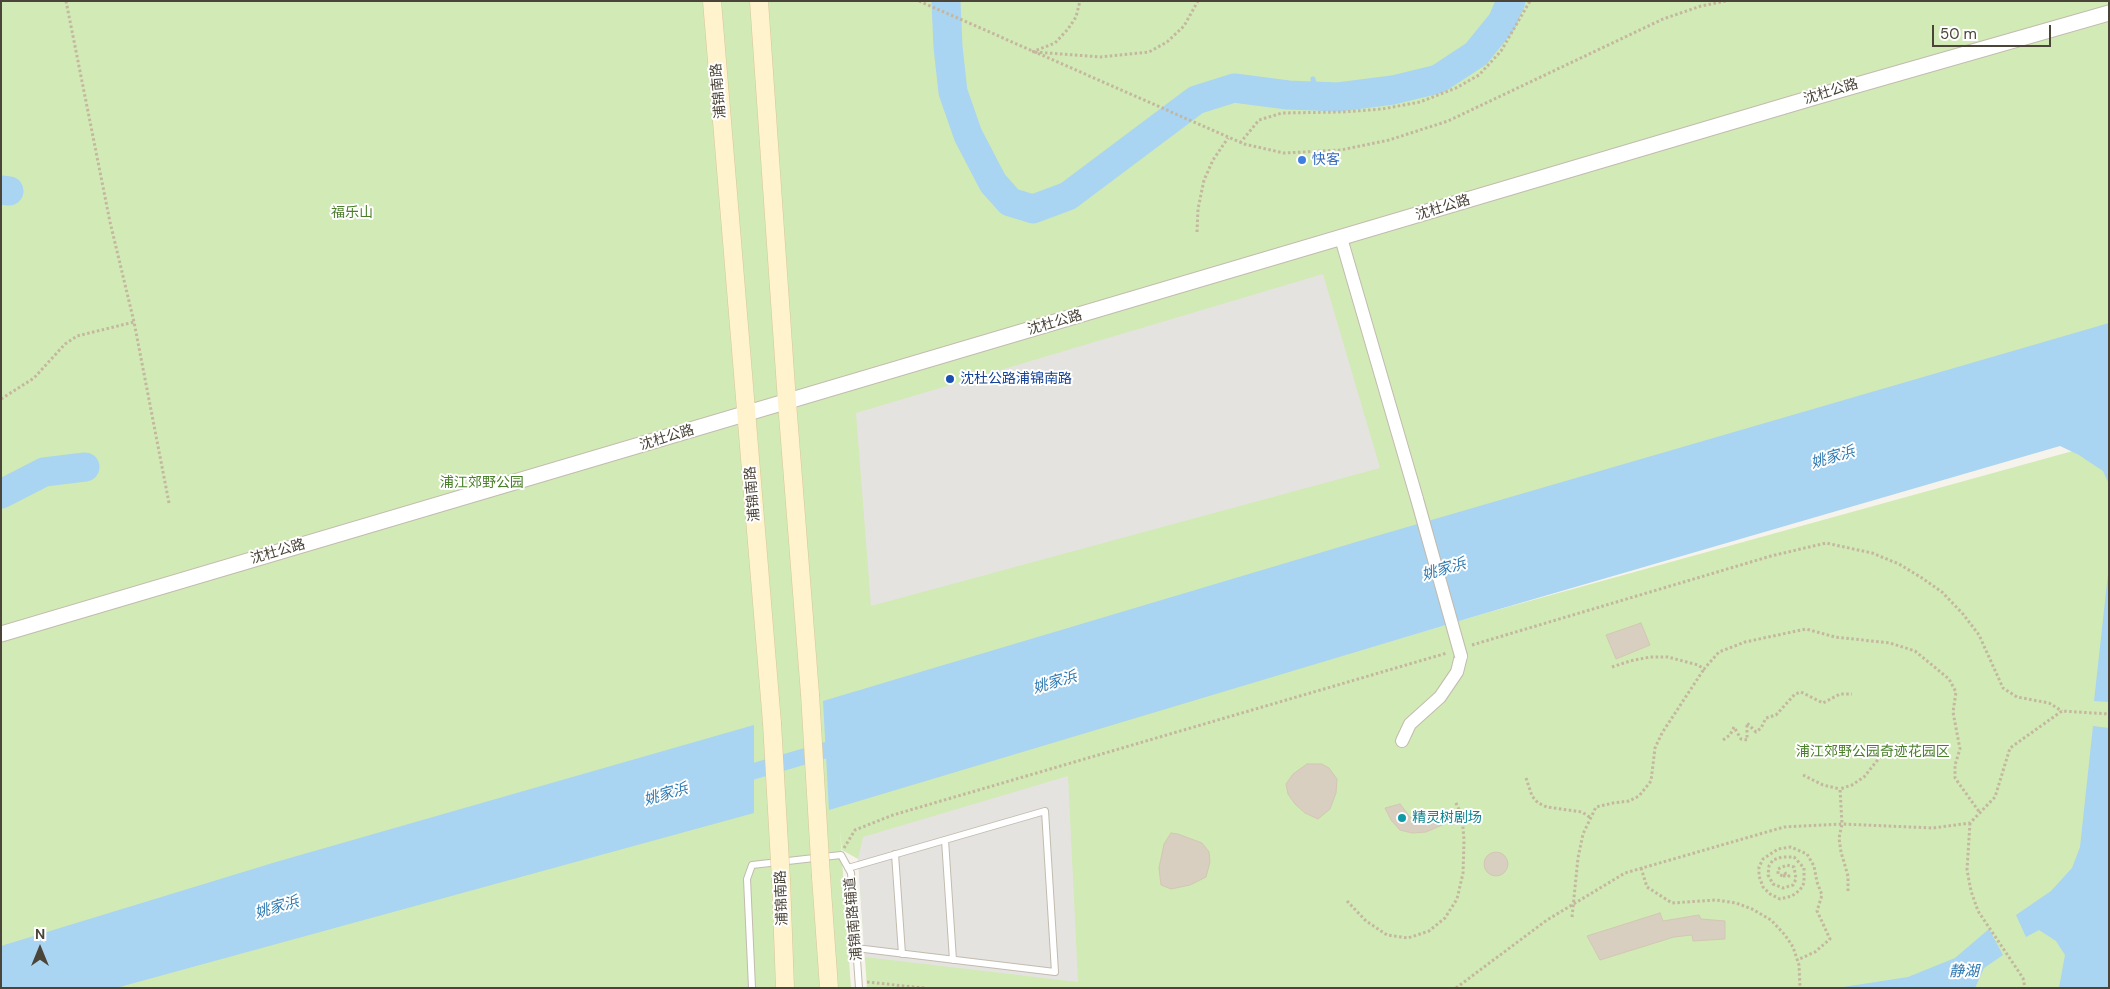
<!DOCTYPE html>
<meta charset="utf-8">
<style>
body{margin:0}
#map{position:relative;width:2110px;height:989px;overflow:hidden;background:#f6f3ec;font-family:"DM Sans",sans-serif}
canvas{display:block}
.frame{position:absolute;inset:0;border:2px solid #4b4439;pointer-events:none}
.north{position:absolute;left:15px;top:924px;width:50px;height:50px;-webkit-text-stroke:4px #fff;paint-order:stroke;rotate:0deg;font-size:14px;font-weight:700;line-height:20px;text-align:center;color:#4b4439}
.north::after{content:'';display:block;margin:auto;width:18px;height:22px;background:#4b4439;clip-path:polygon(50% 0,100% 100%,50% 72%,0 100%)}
.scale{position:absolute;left:1932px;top:25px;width:119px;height:22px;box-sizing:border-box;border:2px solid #4b4439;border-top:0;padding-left:6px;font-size:15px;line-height:18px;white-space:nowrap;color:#4b4439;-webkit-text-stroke:4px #fff;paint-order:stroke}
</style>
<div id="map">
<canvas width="2110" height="989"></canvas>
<div class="frame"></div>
<div class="north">N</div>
<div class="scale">50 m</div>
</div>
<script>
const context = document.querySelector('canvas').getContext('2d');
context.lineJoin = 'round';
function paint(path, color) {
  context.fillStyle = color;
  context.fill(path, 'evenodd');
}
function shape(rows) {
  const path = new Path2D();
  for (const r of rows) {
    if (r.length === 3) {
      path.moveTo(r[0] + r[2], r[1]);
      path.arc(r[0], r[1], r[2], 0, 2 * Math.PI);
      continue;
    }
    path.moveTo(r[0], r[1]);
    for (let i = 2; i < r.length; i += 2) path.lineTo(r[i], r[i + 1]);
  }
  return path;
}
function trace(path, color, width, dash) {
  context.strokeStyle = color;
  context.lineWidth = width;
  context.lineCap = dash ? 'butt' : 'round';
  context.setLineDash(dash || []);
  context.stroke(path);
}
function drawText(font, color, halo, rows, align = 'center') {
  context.font = font + ' "DM Sans","Noto Sans SC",sans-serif';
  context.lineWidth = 4;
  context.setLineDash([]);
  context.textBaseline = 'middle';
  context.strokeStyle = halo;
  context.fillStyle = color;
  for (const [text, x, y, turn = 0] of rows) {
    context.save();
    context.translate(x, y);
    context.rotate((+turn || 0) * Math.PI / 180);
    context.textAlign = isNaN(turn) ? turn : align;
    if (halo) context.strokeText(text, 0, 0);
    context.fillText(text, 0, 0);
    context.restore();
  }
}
paint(shape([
 [1,1,2109,1,2109,418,951,772,1486,613,2109,441,2109,988,867,988,858,859,842,850,840,831,851,988,1,988]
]), '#d2eab5');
paint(shape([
 [1323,274,1380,468,871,606,856,413],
 [1068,776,1078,982,865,957,858,859,863,837]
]), '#e5e3e0');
paint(shape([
 [2109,323,2109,484,2103,471,2079,455,2060,446,1486,613,829,810,823,701,1373,537],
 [2109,565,2109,702,2094,701],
 [754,725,754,813,116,988,1,988,1,946,276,862],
 [2093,726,2109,728,2109,988,2059,988,2065,955,2056,941,2039,930,2026,937,2016,915,2051,891,2072,868,2080,847],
 [1989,929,2003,955,1984,968,1975,988,1837,988,1908,977,1955,958]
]), '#a9d4f2');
trace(shape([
 [1313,79,1316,96]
]), '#a9d4f2', 5);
trace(shape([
 [734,777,847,744]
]), '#a9d4f2', 16);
trace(shape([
 [946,1,948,47,953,92,968,135,993,183,1010,202,1033,209,1068,196,1196,100,1234,88,1288,95,1338,97,1393,90,1438,79,1476,54,1502,22,1511,1],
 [1,190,9,191],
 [1,494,44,472,85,467]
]), '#a9d4f2', 29);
const building = shape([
 [1641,623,1650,645,1616,659,1606,635,1641,623],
 [1307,764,1322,764,1329,768,1337,779,1336,793,1330,809,1318,819,1305,813,1295,804,1288,794,1286,784,1293,774,1307,764],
 [1400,804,1410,817,1420,820,1455,817,1456,819,1426,832,1412,833,1400,830,1391,820,1385,808,1400,804],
 [1171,833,1178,834,1202,843,1209,852,1210,862,1206,877,1190,885,1171,889,1161,885,1159,868,1164,844,1171,833],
 [1496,864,12],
 [1660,913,1663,921,1699,915,1701,919,1725,921,1725,939,1693,941,1692,935,1674,937,1600,960,1587,936,1660,913]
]);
paint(building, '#d8cfc1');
trace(building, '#d3c7b4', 1);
const service = shape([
 [945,840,953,960],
 [895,854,902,954],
 [848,868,1045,811,1055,972,856,948],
 [752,988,747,879,752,865,841,855,851,873,859,988]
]);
const minor = shape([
 [1341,238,1417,499],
 [1402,741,1410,724,1440,697,1457,672,1461,656]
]);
const tertiary = shape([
 [1,634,1815,97,2109,13]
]);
const secondary = shape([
 [712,1,772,723],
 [759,1,787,402,810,694],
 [821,877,829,988],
 [781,880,785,988]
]);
trace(service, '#c2bbae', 8);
trace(minor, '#c2bbae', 14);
trace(tertiary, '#c2bbae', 17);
trace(secondary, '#d6c79b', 19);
trace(shape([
 [66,1,110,222,134,322,169,503],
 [919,1,1244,144,1284,153,1341,150,1389,140,1448,121,1663,19,1701,6,1726,1],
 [1032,52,1055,43,1068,29,1076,17,1080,1],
 [1035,52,1101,57,1149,52,1167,42,1184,26,1198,1],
 [1240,143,1259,120,1282,113,1343,112,1382,109,1420,102,1456,88,1479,75,1501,51,1530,1],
 [1197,232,1198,209,1204,180,1213,160,1228,138],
 [1,399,34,378,65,344,77,336,134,322],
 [1472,645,1771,556,1826,543,1872,553,1899,564,1922,578,1942,592,1963,614,1979,635,2003,688,2017,697,2049,703,2062,711],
 [1612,667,1630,661,1650,657,1668,657,1698,665,1704,669,1719,652,1745,642,1806,629,1835,637,1890,643,1915,651,1949,679,1956,692,1953,712,1960,749,1955,765,1955,778,1980,813],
 [1723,740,1730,735,1734,727,1741,739,1747,740,1747,723,1756,732,1761,728,1766,718,1776,715,1795,694,1801,692,1823,703,1840,694,1852,694],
 [1803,775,1823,785,1840,789],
 [1526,778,1532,796,1538,803,1547,807,1582,812,1591,818],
 [1970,823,1967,870,1971,891,1978,911,2023,978,2025,988],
 [844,848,855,830,893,815,1447,653],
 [1641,868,1647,887,1672,903,1716,900,1736,903,1752,909,1771,920,1785,935,1793,947,1799,965,1800,988],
 [1783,876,1789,876,1786,873,1783,876,1778,874,1778,869,1787,865,1794,867,1796,879,1793,885,1783,888,1773,884,1768,875,1769,866,1773,860,1782,857,1794,857,1804,868,1804,883,1800,890,1792,896,1780,899,1770,894,1763,887,1759,876,1759,867,1763,859,1778,849,1791,847,1807,854,1814,866,1817,882,1822,895,1817,911,1830,939,1815,952,1797,960],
 [1848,891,1848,876,1841,852,1839,838,1842,824,1840,789,1852,785,1864,777,1880,757],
 [1347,901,1366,921,1387,935,1408,938,1429,931,1445,918,1457,899,1463,873,1464,840,1462,816,1455,801],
 [1572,917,1578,858,1583,834,1596,807,1613,803,1629,801,1639,796,1651,781,1655,748,1662,733,1704,669],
 [867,982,924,988],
 [1456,988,1547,920,1625,873,1784,827,1842,824,1933,828,1970,823,1995,797,2010,748,2062,711,2109,714]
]), '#c4b79f', 3, [2.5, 2.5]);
trace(service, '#fff', 6);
trace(minor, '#fff', 12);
trace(tertiary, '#fff', 15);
trace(secondary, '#fff3cd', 18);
const minorBridge = shape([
 [1417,499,1461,656]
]);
const secondaryBridge = shape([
 [810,694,821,877],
 [772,723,781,880]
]);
trace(minorBridge, '#c2bbae', 14, []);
trace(secondaryBridge, '#d6c79b', 19, []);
trace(minorBridge, '#fff', 12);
trace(secondaryBridge, '#fff3cd', 18);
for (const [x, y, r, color] of [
 [1302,160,5,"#3f7fe0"],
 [950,379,5,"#1a4fb4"],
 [1402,818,5,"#0f9aa8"]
]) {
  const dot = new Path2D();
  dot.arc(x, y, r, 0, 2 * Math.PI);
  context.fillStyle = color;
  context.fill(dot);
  trace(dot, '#fff', 2);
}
drawText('14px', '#4b4439', '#fff', [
 ["浦锦南路",719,91,-95],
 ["沈杜公路",1831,92,-17],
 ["沈杜公路",1443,208,-17],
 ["沈杜公路",1055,323,-16],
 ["沈杜公路",667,438,-17],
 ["浦锦南路",753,494,-95],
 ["沈杜公路",278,552,-16],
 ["浦锦南路",782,898,-92],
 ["浦锦南路辅道",854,919,-95]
]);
drawText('14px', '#366cbe', '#fff', [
 ["快客",1312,160]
], 'left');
drawText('14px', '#4a7f2a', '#fff', [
 ["福乐山",352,213],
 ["浦江郊野公园",482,483],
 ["浦江郊野公园奇迹花园区",1873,752]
]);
drawText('14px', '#164399', '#fff', [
 ["沈杜公路浦锦南路",960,379]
], 'left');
drawText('14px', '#0d838f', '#fff', [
 ["精灵树剧场",1412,818]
], 'left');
drawText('italic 15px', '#2e7ab2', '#fff', [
 ["姚家浜",1833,458,-16],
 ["姚家浜",1444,570,-16],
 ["姚家浜",1055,683,-16],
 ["姚家浜",666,795,-16],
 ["姚家浜",277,908,-16],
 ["静湖",1964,972]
]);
</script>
